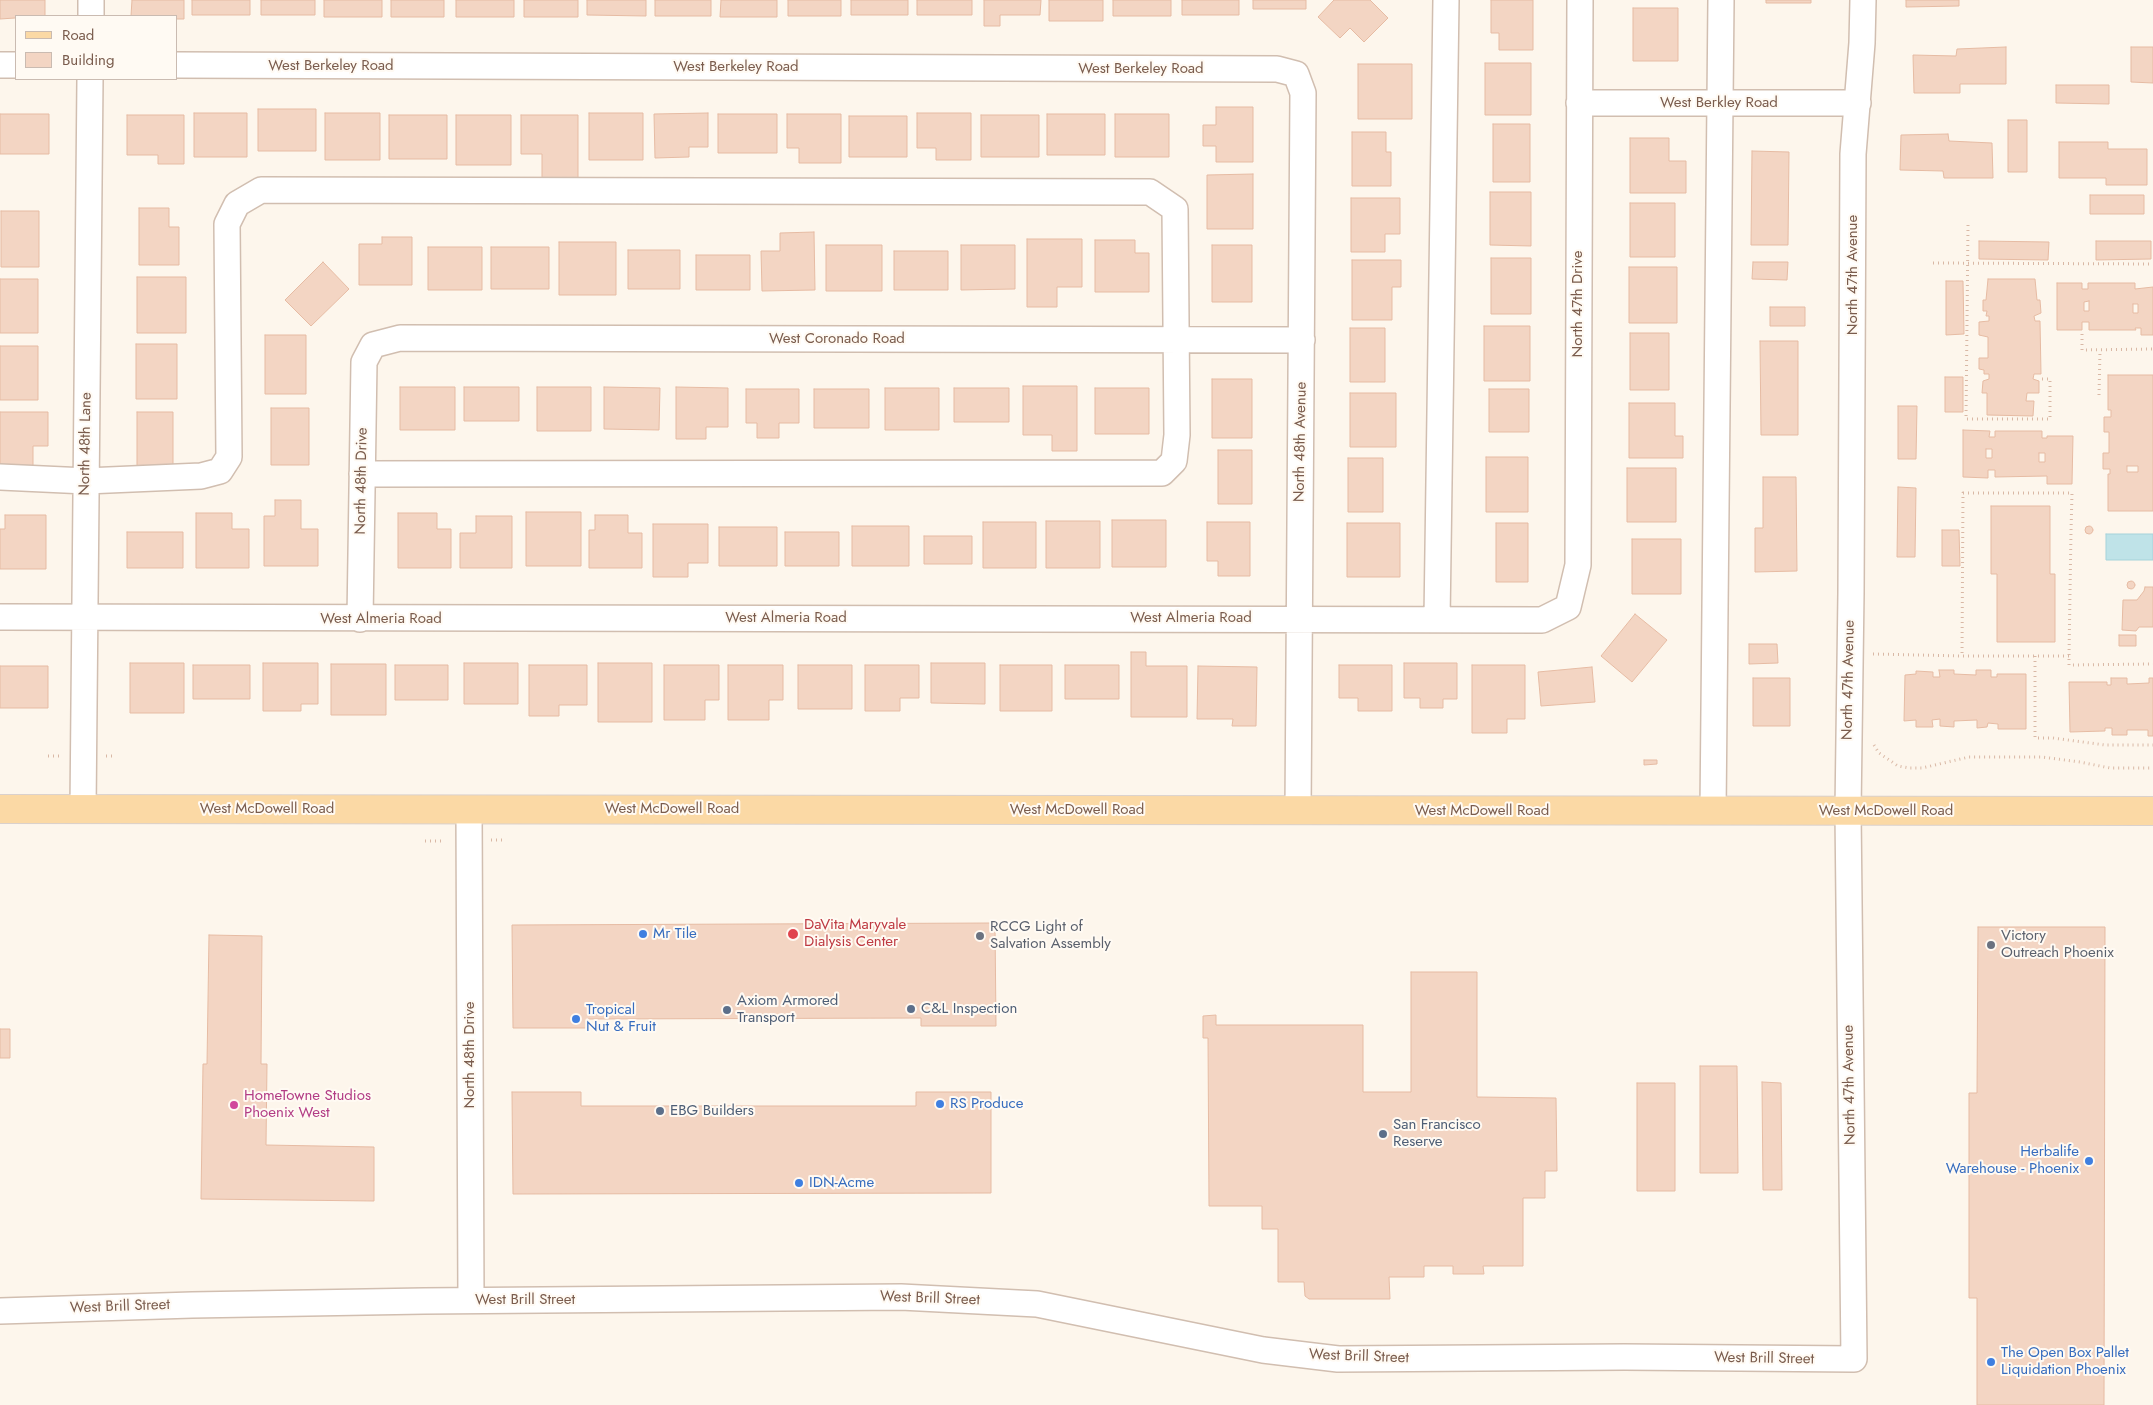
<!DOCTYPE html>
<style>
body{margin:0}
#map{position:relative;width:2153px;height:1405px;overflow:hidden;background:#fdf6ec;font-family:Jost,sans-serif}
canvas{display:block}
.legend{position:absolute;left:15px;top:15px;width:162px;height:65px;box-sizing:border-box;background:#fffaf3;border:1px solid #cabbb1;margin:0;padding:6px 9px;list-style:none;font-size:15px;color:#7a5c4d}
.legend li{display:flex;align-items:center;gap:10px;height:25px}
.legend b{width:25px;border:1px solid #cabbb1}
</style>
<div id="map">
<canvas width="2153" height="1405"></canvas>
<ul class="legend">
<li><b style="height:6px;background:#fbd9a5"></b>Road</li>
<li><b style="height:14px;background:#f3d5c3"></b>Building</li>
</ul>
</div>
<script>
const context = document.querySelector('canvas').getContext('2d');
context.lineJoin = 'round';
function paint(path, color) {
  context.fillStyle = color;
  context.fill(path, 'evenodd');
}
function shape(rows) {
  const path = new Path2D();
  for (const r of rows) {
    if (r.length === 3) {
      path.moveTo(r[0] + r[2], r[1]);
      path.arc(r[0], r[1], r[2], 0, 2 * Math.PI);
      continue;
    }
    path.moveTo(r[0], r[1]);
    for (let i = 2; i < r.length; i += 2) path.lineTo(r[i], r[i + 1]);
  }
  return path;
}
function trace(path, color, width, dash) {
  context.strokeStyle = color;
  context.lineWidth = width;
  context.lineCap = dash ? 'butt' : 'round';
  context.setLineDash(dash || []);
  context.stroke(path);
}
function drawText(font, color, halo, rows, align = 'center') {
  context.font = font + ' Jost,sans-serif';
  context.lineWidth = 4;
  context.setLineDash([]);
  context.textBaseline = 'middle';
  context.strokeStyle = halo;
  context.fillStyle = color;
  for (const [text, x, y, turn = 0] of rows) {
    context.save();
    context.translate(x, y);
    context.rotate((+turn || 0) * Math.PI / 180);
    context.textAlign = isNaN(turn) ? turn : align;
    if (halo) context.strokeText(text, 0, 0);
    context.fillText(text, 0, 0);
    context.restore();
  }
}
const water = shape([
 [2106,534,2153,534,2153,560,2106,560,2106,534]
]);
paint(water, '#bfe3e8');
trace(water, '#a5d3da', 1);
const building = shape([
 [0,0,45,0,45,16,0,19,0,0],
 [132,0,184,0,184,19,176,19,176,16,131,16,132,0],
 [192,0,250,0,250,15,192,15,192,0],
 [261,0,315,0,315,15,261,15,261,0],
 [324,0,382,0,382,17,324,17,324,0],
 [391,0,444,0,444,17,391,17,391,0],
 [456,0,514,0,514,17,456,17,456,0],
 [524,0,578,0,578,17,524,17,524,0],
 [587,0,646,0,646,16,587,15,587,0],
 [655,0,711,0,711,16,655,16,655,0],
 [721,0,777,0,777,17,720,17,721,0],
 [788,0,841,0,841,16,788,16,788,0],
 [851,0,908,0,908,15,851,15,851,0],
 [917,0,972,0,972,15,917,15,917,0],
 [984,0,1041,0,1040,15,1000,15,1000,26,984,26,984,0],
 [1049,0,1103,0,1103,21,1049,21,1049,0],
 [1113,0,1171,0,1171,16,1113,16,1113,0],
 [1182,0,1239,0,1239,15,1182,15,1182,0],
 [1253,0,1306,0,1306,9,1253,9,1253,0],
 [1334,0,1370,0,1388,18,1364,42,1350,28,1340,38,1318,17,1334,0],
 [1491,0,1533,0,1533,50,1499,50,1499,33,1491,33,1491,0],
 [1766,0,1811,0,1811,3,1766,3,1766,0],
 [1906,0,1959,0,1959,6,1906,7,1906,0],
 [1633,8,1678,8,1678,61,1633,61,1633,8],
 [2006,47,2006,84,1960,84,1960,93,1914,93,1913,55,1956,56,1957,49,2006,47],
 [2131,47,2153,47,2153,83,2131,82,2131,47],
 [1485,63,1531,63,1531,115,1485,115,1485,63],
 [1358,64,1412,64,1412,119,1358,119,1358,64],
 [2056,85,2109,85,2109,104,2056,103,2056,85],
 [1216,107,1253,107,1253,162,1216,162,1216,146,1203,146,1203,125,1216,125,1216,107],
 [258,109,316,109,316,151,258,151,258,109],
 [194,113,247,113,247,157,194,157,194,113],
 [325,113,380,113,380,160,325,160,325,113],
 [589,113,643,113,643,160,589,160,589,113],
 [708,113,708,147,689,147,689,157,655,158,654,114,708,113],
 [917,113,971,113,971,160,936,160,936,148,917,148,917,113],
 [0,114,49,114,49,154,0,154,0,114],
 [718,114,777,114,777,153,718,153,718,114],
 [787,114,841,114,841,163,799,163,799,148,787,148,787,114],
 [1047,114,1105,114,1105,155,1047,155,1047,114],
 [1115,114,1169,114,1169,157,1115,157,1115,114],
 [127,115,184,115,184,164,158,164,158,155,127,155,127,115],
 [389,115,447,115,447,159,389,159,389,115],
 [456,115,511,115,511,165,456,165,456,115],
 [521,115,578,115,578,181,542,181,542,154,521,154,521,115],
 [981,115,1039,115,1039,157,981,157,981,115],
 [849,116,907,116,907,157,849,157,849,116],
 [2008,120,2027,120,2027,172,2008,172,2008,120],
 [1493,124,1530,124,1530,182,1493,182,1493,124],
 [1352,132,1386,132,1386,152,1391,152,1391,186,1352,186,1352,132],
 [1948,134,1949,141,1992,143,1993,178,1944,178,1943,171,1900,170,1901,135,1948,134],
 [1630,138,1669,138,1669,161,1686,161,1686,193,1630,193,1630,138],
 [2059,142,2108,142,2108,149,2147,149,2147,185,2106,185,2106,178,2059,178,2059,142],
 [1752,151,1789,152,1788,245,1751,245,1752,151],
 [1253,174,1253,229,1207,229,1207,175,1253,174],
 [1490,192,1531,192,1531,246,1490,245,1490,192],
 [2090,195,2144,195,2144,214,2090,214,2090,195],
 [1351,198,1400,198,1400,234,1385,234,1385,252,1351,252,1351,198],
 [1630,203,1675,203,1675,257,1630,257,1630,203],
 [139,208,169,208,169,227,179,227,179,265,139,265,139,208],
 [1,211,39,211,39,267,1,267,1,211],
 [814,232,815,290,762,291,761,251,780,251,780,233,814,232],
 [382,237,412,237,412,285,359,285,359,244,382,244,382,237],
 [1027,239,1082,239,1082,287,1057,287,1057,307,1027,307,1027,239],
 [1095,240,1135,240,1135,253,1149,253,1149,292,1095,292,1095,240],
 [1979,241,2049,242,2048,260,1979,259,1979,241],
 [2096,241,2151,241,2151,259,2096,260,2096,241],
 [559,242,616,242,616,295,559,295,559,242],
 [826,245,882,245,882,291,826,291,826,245],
 [961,245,1015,245,1015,289,961,290,961,245],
 [1212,245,1252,245,1252,302,1212,302,1212,245],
 [428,247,482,247,482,290,428,290,428,247],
 [491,247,549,247,549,289,491,289,491,247],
 [628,250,680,250,680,289,628,289,628,250],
 [894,251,948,251,948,290,894,290,894,251],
 [696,255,750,255,750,290,696,290,696,255],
 [1491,258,1531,258,1531,314,1491,314,1491,258],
 [1352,260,1401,260,1401,287,1392,287,1392,320,1352,320,1352,260],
 [323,262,349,289,311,326,285,300,323,262],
 [1753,262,1788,262,1787,280,1752,279,1753,262],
 [1629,267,1677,267,1677,323,1629,323,1629,267],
 [137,277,186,277,186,333,137,333,137,277],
 [0,279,38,279,38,333,0,333,0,279],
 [1988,279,2035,279,2037,300,2040,300,2041,313,2034,316,2035,321,2040,321,2041,374,2034,374,2033,379,2039,381,2039,393,2027,393,2026,401,2034,401,2033,416,1987,415,1987,393,1982,393,1983,381,1989,379,1989,374,1984,374,1984,370,1979,369,1979,358,1988,358,1988,337,1979,335,1979,322,1989,321,1989,316,1986,316,1987,311,1983,311,1983,300,1986,300,1988,279],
 [1946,281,1963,281,1964,334,1946,335,1946,281],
 [2057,283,2082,283,2082,289,2088,289,2088,283,2135,283,2135,289,2153,287,2153,335,2141,335,2141,328,2135,328,2136,330,2089,330,2089,322,2082,322,2082,330,2057,330,2057,283],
 [2089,301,2089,311,2084,311,2084,302,2089,301],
 [2133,304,2138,304,2138,313,2133,313,2133,304],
 [1770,307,1805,307,1805,326,1770,326,1770,307],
 [1484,326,1530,326,1530,381,1484,381,1484,326],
 [1350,328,1385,328,1385,382,1350,382,1350,328],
 [1630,333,1669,333,1669,390,1630,390,1630,333],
 [265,335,306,335,306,394,265,394,265,335],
 [1760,341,1798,341,1798,435,1761,435,1760,341],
 [136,344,177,344,177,399,136,399,136,344],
 [0,346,38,346,38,400,0,400,0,346],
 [2108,375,2153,375,2153,511,2108,511,2108,474,2110,474,2110,469,2103,469,2103,453,2109,453,2109,432,2104,432,2104,417,2111,417,2111,410,2108,410,2108,375],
 [2127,466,2138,466,2138,472,2127,472,2127,466],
 [1945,377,1963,377,1963,412,1945,412,1945,377],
 [1212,379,1252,379,1252,438,1212,438,1212,379],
 [1023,386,1077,386,1077,451,1052,451,1052,435,1023,435,1023,386],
 [400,387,455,387,455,430,400,430,400,387],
 [464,387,519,387,519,421,464,421,464,387],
 [537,387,591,387,591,431,537,431,537,387],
 [604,387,660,388,659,430,604,429,604,387],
 [676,387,728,388,728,427,706,427,706,439,676,439,676,387],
 [885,388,939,388,939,430,885,430,885,388],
 [954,388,1009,388,1009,422,954,422,954,388],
 [1095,388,1149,388,1149,434,1095,434,1095,388],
 [746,389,799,389,799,423,779,423,779,438,757,438,757,423,746,423,746,389],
 [814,389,869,389,869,428,814,428,814,389],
 [1489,389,1529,389,1529,432,1489,432,1489,389],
 [1350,393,1396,393,1396,447,1350,447,1350,393],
 [1629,403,1675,403,1675,436,1683,436,1683,458,1629,458,1629,403],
 [1898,406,1917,406,1916,459,1898,459,1898,406],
 [271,408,309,408,309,465,271,465,271,408],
 [0,412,48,412,48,446,33,446,33,468,0,468,0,412],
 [137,412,173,412,173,466,137,466,137,412],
 [1963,430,1990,431,1989,437,1995,437,1995,431,2042,431,2042,438,2047,438,2047,436,2073,436,2072,484,2047,484,2047,476,1995,477,1995,470,1988,470,1988,478,1963,477,1963,430],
 [1986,449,1992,449,1992,458,1986,458,1986,449],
 [2039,453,2045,453,2045,462,2039,462,2039,453],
 [1218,450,1252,450,1252,504,1218,504,1218,450],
 [1486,457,1528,457,1528,512,1486,512,1486,457],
 [1348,458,1383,458,1383,512,1348,512,1348,458],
 [1627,468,1676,468,1676,522,1627,522,1627,468],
 [1763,477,1796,477,1797,571,1755,572,1755,528,1763,528,1763,477],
 [1898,487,1916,488,1915,557,1897,557,1898,487],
 [275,500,301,500,301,529,318,529,318,566,264,566,264,516,275,516,275,500],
 [1991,506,2050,506,2050,574,2055,574,2055,642,1997,642,1997,574,1991,574,1991,506],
 [526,512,581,512,581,566,526,566,526,512],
 [196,513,232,513,232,529,249,529,249,568,196,568,196,513],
 [398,513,437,513,437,529,451,529,451,568,398,568,398,513],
 [5,515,46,515,46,569,0,569,0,529,5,529,5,515],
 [595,515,628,515,628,533,642,533,642,568,589,568,589,530,595,530,595,515],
 [476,516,512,516,512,568,460,568,460,533,476,533,476,516],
 [1112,520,1166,520,1166,567,1112,567,1112,520],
 [1046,521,1100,521,1100,568,1046,568,1046,521],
 [983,522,1036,522,1036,568,983,568,983,522],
 [1207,522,1250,522,1250,576,1218,576,1218,561,1207,561,1207,522],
 [1347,523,1400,523,1400,577,1347,577,1347,523],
 [1496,523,1528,523,1528,582,1496,582,1496,523],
 [653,524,708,524,708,563,688,563,688,577,653,577,653,524],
 [2089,530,4],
 [852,526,909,526,909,566,852,566,852,526],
 [719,527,777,527,777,566,719,566,719,527],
 [1942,530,1959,530,1960,566,1942,566,1942,530],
 [127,532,183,532,183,568,127,568,127,532],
 [785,532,839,532,839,566,785,566,785,532],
 [924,536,972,536,972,564,924,564,924,536],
 [1632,539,1681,539,1681,594,1632,594,1632,539],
 [2131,585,4],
 [2145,587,2153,587,2153,627,2139,627,2136,631,2122,630,2123,600,2137,600,2144,591,2145,587],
 [1635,614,1667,640,1632,682,1601,656,1635,614],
 [2119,635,2136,635,2136,646,2119,646,2119,635],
 [1749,644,1777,644,1778,663,1749,664,1749,644],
 [1131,652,1146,652,1146,666,1187,666,1187,717,1131,717,1131,652],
 [130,663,184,663,184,713,130,713,130,663],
 [263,663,318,663,318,704,301,704,301,711,263,711,263,663],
 [464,663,518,663,518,704,464,704,464,663],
 [598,663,652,663,652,722,598,722,598,663],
 [931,663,985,663,985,704,931,703,931,663],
 [1404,663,1457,663,1457,699,1443,699,1443,708,1420,708,1420,698,1404,698,1404,663],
 [331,664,386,664,386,715,331,715,331,664],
 [193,665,250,665,250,699,193,699,193,665],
 [395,665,448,665,448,700,395,700,395,665],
 [529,665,587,665,587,705,559,705,559,716,529,716,529,665],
 [664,665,719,665,719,700,705,700,705,720,664,720,664,665],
 [728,665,783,665,783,700,769,700,769,720,728,720,728,665],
 [798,665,852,665,852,709,798,709,798,665],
 [865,665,919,665,919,698,900,698,900,711,865,711,865,665],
 [1000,665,1052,665,1052,711,1000,711,1000,665],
 [1065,665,1119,665,1119,699,1065,699,1065,665],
 [1339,665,1392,665,1392,711,1358,711,1358,698,1339,698,1339,665],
 [1472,665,1525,665,1525,719,1507,719,1507,733,1472,733,1472,665],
 [0,666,48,666,48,708,0,708,0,666],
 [1198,666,1257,667,1256,726,1232,726,1233,719,1197,719,1198,666],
 [1592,667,1595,702,1541,706,1538,672,1592,667],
 [1939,670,1954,670,1954,674,1976,675,1976,670,1991,670,1991,677,1997,677,1997,674,2026,674,2026,729,1998,729,1998,724,1988,723,1987,727,1977,728,1977,720,1954,721,1954,727,1940,726,1940,719,1932,720,1933,727,1916,727,1916,720,1904,721,1905,675,1916,674,1916,671,1933,672,1933,677,1940,677,1939,670],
 [1753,678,1790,678,1790,726,1753,726,1753,678],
 [2111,678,2127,678,2127,684,2149,683,2149,678,2153,678,2153,736,2148,736,2148,730,2127,730,2127,735,2112,735,2112,728,2105,728,2105,731,2070,732,2069,682,2107,682,2107,685,2111,685,2111,678],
 [1644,760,1657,760,1657,764,1644,765,1644,760],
 [995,923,996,1026,921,1026,921,1018,586,1019,586,1028,513,1028,512,925,995,923],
 [1978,927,2105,927,2104,1405,1977,1405,1977,1298,1969,1298,1969,1093,1977,1093,1978,927],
 [209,935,262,936,261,1064,267,1064,266,1145,374,1147,374,1201,201,1199,203,1064,207,1064,209,935],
 [1411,972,1477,972,1477,1097,1556,1098,1557,1171,1545,1171,1545,1198,1523,1198,1523,1266,1483,1266,1484,1274,1453,1274,1453,1266,1424,1266,1424,1277,1389,1277,1390,1299,1309,1299,1305,1296,1304,1282,1278,1282,1278,1229,1262,1229,1262,1206,1209,1206,1208,1038,1203,1038,1203,1016,1216,1015,1216,1025,1363,1025,1363,1092,1411,1092,1411,972],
 [0,1029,10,1029,10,1058,0,1058,0,1029],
 [1700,1066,1737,1066,1738,1173,1700,1173,1700,1066],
 [1762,1082,1781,1083,1782,1190,1763,1190,1762,1082],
 [1637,1083,1675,1083,1675,1191,1637,1191,1637,1083],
 [512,1092,581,1092,581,1106,916,1106,916,1092,991,1092,991,1193,513,1194,512,1092]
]);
paint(building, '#f3d5c3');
trace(building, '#e6bba3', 1);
const minor = shape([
 [91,16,91,0],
 [0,65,16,65],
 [176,65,1277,69,1296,74,1303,93,1298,811],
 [1579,103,1858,103],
 [0,477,86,481,201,476,220,471,229,457,227,224,237,204,261,190,1150,192,1175,209,1177,435,1174,461,1162,473,362,474],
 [0,617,1542,620,1568,607,1578,565,1580,0],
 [360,619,364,362,373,345,400,338,1302,340],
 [1437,619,1446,0],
 [83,809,90,79],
 [469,809,471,1300],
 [1713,811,1721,0],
 [0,1311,192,1305,424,1301,901,1297,1037,1304,1263,1350,1338,1359,1624,1357,1854,1359,1848,811,1851,593,1853,154,1862,43,1863,0]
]);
const major = shape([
 [0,809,2153,811]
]);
trace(minor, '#d1beb0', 28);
trace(major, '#dad1cd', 30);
trace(shape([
 [1968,225,1966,419,2050,419,2050,379,2042,379],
 [1933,263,2153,264],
 [2082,334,2082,350,2153,349],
 [2099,395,2100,350],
 [1873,654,1962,656],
 [2035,656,2035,738,2053,738,2105,745,2153,745],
 [2069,656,1962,656,1963,493,2072,493,2071,531,2069,656,2069,665,2153,664],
 [1874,745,1879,753,1898,766,1909,768,1922,768,1969,757,2042,757,2080,762,2110,768,2153,768],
 [48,756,60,756],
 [106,756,114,756],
 [491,840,506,840],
 [425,841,445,841]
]), '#d9b8a5', 3, [1, 4]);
trace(minor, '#fff', 25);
trace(major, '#fbd9a5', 28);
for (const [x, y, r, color] of [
 [643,934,5,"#3f7fe0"],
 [793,934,6,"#e0444e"],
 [980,936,5,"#6b7280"],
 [1991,945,5,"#6b7280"],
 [911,1009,5,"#5c6f8a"],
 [727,1010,5,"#5c6f8a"],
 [576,1019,5,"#3f7fe0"],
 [940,1104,5,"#3f7fe0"],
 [234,1105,5,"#d1479c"],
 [660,1111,5,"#5c6f8a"],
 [1383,1134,5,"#5c6f8a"],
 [2089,1161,5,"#3f7fe0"],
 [799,1183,5,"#3f7fe0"],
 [1991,1362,5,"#3f7fe0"]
]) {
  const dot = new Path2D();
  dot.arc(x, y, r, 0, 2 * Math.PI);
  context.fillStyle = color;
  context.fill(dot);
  trace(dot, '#fffaf3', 2);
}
drawText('15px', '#7a5c4d', '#fffaf3', [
 ["West Berkeley Road",331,66],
 ["West Berkeley Road",736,67],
 ["West Berkeley Road",1141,69],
 ["West Berkley Road",1719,103],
 ["North 47th Avenue",1853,275,-90],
 ["North 47th Drive",1578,304,-90],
 ["West Coronado Road",837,339],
 ["North 48th Avenue",1301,442,-89],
 ["North 48th Lane",86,444,-89],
 ["North 48th Drive",362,481,-89],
 ["West Almeria Road",786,618],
 ["West Almeria Road",1191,618],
 ["West Almeria Road",381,619],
 ["North 47th Avenue",1849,680,-89],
 ["West McDowell Road",267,809],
 ["West McDowell Road",672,809],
 ["West McDowell Road",1077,810],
 ["West McDowell Road",1482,811],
 ["West McDowell Road",1886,811],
 ["North 48th Drive",470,1055,-90],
 ["North 47th Avenue",1850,1085,-91],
 ["West Brill Street",930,1299,2],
 ["West Brill Street",525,1300],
 ["West Brill Street",120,1307,-2],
 ["West Brill Street",1359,1357,2],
 ["West Brill Street",1764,1359,1]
]);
drawText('15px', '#be3a42', '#fffaf3', [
 ["DaVita Maryvale",804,925],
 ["Dialysis Center",804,942]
], 'left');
drawText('15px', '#5b616d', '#fffaf3', [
 ["RCCG Light of",990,927],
 ["Salvation Assembly",990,944],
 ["Victory",2001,936],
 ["Outreach Phoenix",2001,953]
], 'left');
drawText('15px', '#366cbe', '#fffaf3', [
 ["Mr Tile",653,934],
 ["Tropical",586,1010],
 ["Nut & Fruit",586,1027],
 ["RS Produce",950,1104],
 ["Herbalife",2079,1152,"right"],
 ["Warehouse - Phoenix",2079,1169,"right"],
 ["IDN-Acme",809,1183],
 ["The Open Box Pallet",2001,1353],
 ["Liquidation Phoenix",2001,1370]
], 'left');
drawText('15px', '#4e5e75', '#fffaf3', [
 ["Axiom Armored",737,1001],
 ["Transport",737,1018],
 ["C&L Inspection",921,1009],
 ["EBG Builders",670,1111],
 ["San Francisco",1393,1125],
 ["Reserve",1393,1142]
], 'left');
drawText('15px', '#b23c85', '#fffaf3', [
 ["HomeTowne Studios",244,1096],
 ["Phoenix West",244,1113]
], 'left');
</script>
